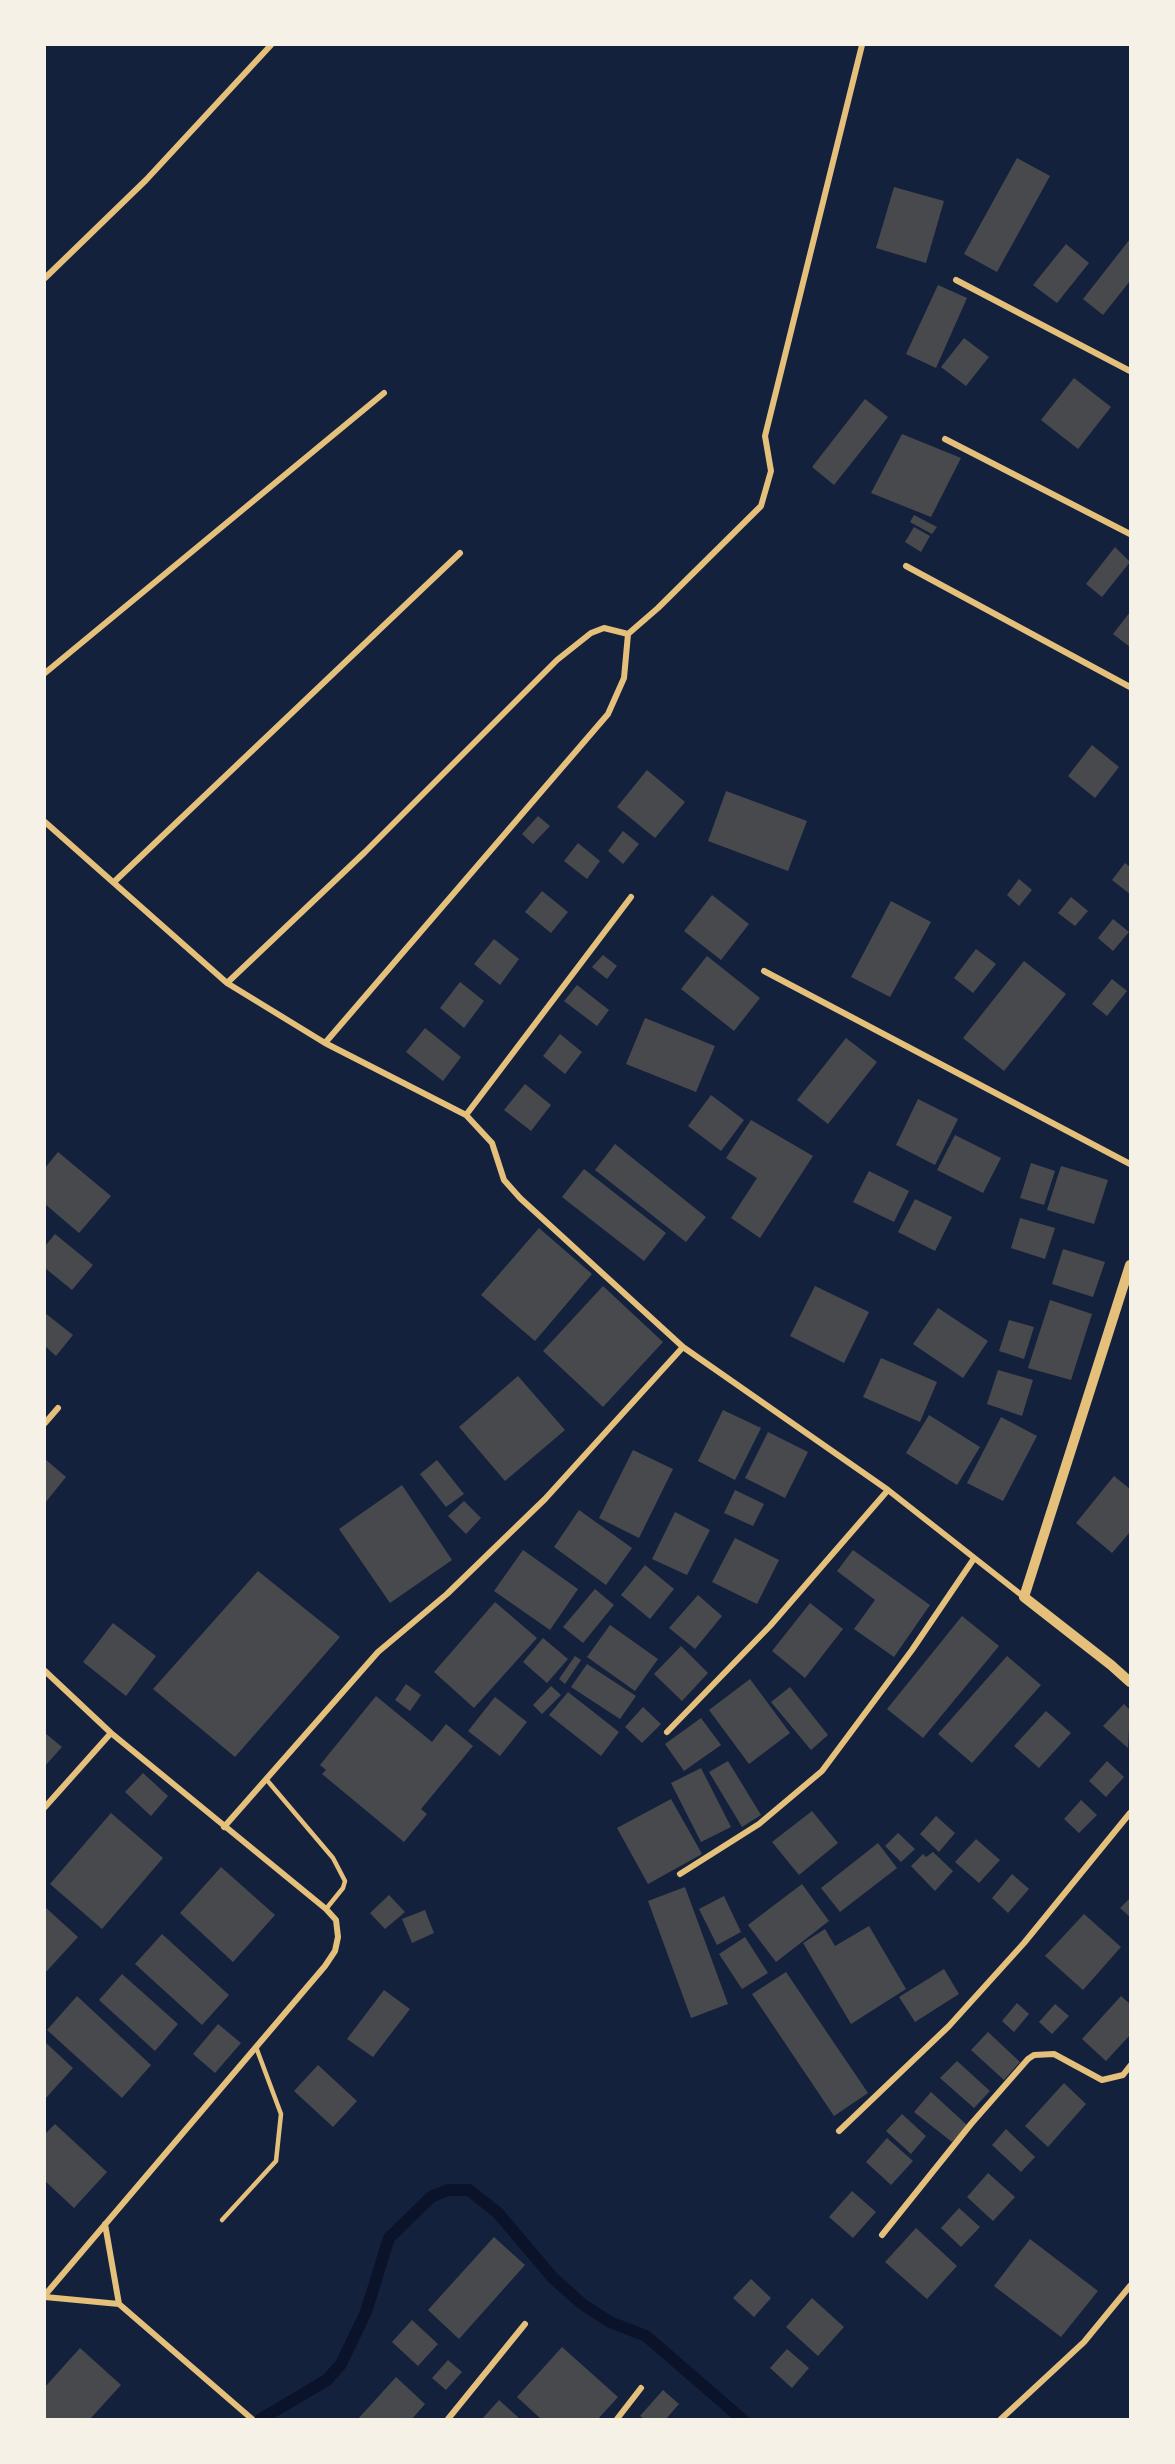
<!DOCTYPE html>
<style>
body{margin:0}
#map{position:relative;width:1175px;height:2464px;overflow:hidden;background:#14213d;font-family:Karla,sans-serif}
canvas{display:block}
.frame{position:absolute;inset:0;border:46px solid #f6f1e7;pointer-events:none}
</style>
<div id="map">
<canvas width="1175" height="2464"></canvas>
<div class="frame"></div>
</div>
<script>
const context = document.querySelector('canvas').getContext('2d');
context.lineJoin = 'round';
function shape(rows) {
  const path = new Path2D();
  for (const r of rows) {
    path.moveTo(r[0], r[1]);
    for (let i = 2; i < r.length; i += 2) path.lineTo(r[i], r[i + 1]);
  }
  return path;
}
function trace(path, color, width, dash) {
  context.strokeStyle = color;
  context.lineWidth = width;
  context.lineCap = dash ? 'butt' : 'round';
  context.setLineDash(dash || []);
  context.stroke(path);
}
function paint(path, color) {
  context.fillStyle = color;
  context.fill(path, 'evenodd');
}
trace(shape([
 [261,2419,327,2380,341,2364,366,2312,389,2238,431,2197,448,2190,469,2190,498,2213,553,2278,582,2304,610,2322,646,2336,742,2419]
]), '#0b132b', 12);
paint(shape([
 [1017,158,1050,176,997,272,964,254],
 [894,187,944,201,926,263,876,248],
 [1130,239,1130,281,1103,315,1083,299],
 [1066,244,1089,263,1057,303,1033,285],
 [938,285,967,298,936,368,906,354],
 [964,338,989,357,966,386,941,367],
 [1074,378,1111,407,1078,449,1041,420],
 [865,399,888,417,834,485,812,467],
 [902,434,961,458,931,517,871,493],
 [914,515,937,527,932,534,910,522],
 [914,527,930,536,921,552,905,542],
 [1115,547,1130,562,1102,597,1086,584],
 [1130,612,1130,647,1113,634],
 [1092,745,1119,767,1095,798,1068,776],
 [647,770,685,802,655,838,617,807],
 [726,791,807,821,788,871,708,841],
 [538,816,550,826,533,844,522,834],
 [623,831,639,844,623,864,608,851],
 [578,843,600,861,587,879,564,861],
 [1125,863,1130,867,1130,894,1112,880],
 [1019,879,1032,890,1019,906,1007,895],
 [542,891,568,912,551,933,525,912],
 [712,895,749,924,721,960,684,931],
 [1071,897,1088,911,1075,926,1058,913],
 [891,901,931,922,890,997,851,977],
 [1113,919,1129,932,1113,951,1098,938],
 [494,939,519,959,500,985,474,964],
 [976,949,996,964,973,993,954,978],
 [603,955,617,966,607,979,592,967],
 [707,956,760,998,734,1031,681,989],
 [1024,961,1066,994,1004,1071,963,1038],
 [1112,979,1127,991,1107,1016,1092,1004],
 [460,982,484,1001,464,1028,440,1008],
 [577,985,609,1010,597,1026,564,1001],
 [645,1018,715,1046,696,1092,626,1064],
 [425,1028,461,1057,443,1081,406,1052],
 [560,1034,582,1052,565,1074,543,1056],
 [846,1038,877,1062,828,1124,797,1100],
 [525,1084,551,1105,531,1131,504,1110],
 [711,1095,744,1120,721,1151,688,1126],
 [918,1099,958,1119,935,1165,896,1145],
 [751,1120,813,1156,760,1238,731,1218,757,1178,726,1158],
 [955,1135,1001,1158,983,1193,937,1170],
 [615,1144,706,1217,686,1242,595,1170],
 [58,1152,111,1196,79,1233,45,1204,45,1168],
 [1031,1163,1055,1171,1044,1205,1020,1198],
 [1061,1166,1108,1180,1094,1224,1047,1210],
 [584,1169,666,1233,644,1261,562,1197],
 [869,1171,909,1191,894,1222,853,1202],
 [915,1199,952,1217,935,1251,898,1232],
 [1020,1218,1055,1228,1045,1259,1011,1248],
 [539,1228,592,1274,535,1341,481,1295],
 [55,1234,93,1265,72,1290,45,1268,45,1246],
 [1063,1249,1105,1262,1093,1297,1052,1284],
 [603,1286,663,1342,603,1407,543,1351],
 [815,1286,869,1312,844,1363,790,1336],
 [1050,1300,1092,1314,1071,1380,1028,1368],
 [938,1308,988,1341,963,1378,913,1344],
 [45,1313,73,1335,56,1356,45,1346],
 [1009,1320,1034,1327,1024,1359,999,1351],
 [881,1358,937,1382,920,1422,863,1397],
 [998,1370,1033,1380,1022,1416,987,1404],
 [518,1376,565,1430,505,1481,459,1427],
 [723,1410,761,1428,735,1480,698,1461],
 [929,1415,980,1447,957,1485,906,1453],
 [1001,1417,1037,1436,1003,1501,967,1483],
 [768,1432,808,1452,785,1498,745,1478],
 [633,1450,673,1469,639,1538,599,1518],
 [45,1459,66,1477,45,1503],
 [437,1460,464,1494,446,1507,420,1474],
 [1114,1476,1130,1489,1130,1532,1112,1553,1076,1523],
 [402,1485,452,1560,390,1603,339,1529],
 [735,1490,764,1504,753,1526,724,1513],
 [464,1501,481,1518,466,1534,448,1516],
 [579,1510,632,1548,606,1585,554,1547],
 [675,1512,710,1530,687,1575,652,1559],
 [735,1538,779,1560,757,1604,712,1582],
 [523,1550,578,1589,550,1630,494,1591],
 [853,1550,930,1605,894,1657,854,1629,875,1600,837,1571],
 [645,1565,674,1589,650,1619,621,1595],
 [258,1571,340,1637,235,1757,153,1689],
 [595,1589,614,1605,583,1643,563,1627],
 [698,1595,722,1616,695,1649,669,1628],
 [495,1602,537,1638,474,1708,434,1672],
 [810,1603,843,1629,805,1678,772,1651],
 [962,1616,999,1646,923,1738,887,1709],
 [113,1623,156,1656,126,1696,83,1662],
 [610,1625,658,1659,635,1691,587,1657],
 [543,1638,568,1659,547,1683,523,1662],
 [681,1646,708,1673,682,1701,654,1674],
 [575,1656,581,1660,565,1684,559,1679],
 [1007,1656,1041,1685,972,1763,938,1734],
 [587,1664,636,1696,620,1719,571,1687],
 [750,1679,790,1733,749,1764,709,1710],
 [406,1684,421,1695,410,1711,395,1700],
 [551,1686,561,1695,542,1714,533,1705],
 [790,1687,828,1735,811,1750,771,1702],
 [568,1692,619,1732,601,1756,549,1715],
 [376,1696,432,1742,446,1724,473,1746,421,1809,427,1814,404,1842,322,1774,326,1770,320,1765],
 [495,1697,527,1722,500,1756,468,1731],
 [1124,1704,1130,1710,1128,1748,1103,1726],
 [643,1707,661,1724,642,1743,625,1727],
 [1046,1711,1071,1733,1039,1768,1014,1746],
 [701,1718,721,1745,684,1771,665,1744],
 [45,1733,62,1747,45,1766],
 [728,1761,761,1815,742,1827,709,1772],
 [1107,1761,1124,1777,1106,1797,1089,1781],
 [701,1768,731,1827,701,1842,671,1783],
 [143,1773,168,1796,151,1816,125,1792],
 [671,1799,702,1854,648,1884,617,1828],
 [1081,1800,1097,1815,1079,1833,1064,1819],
 [812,1811,838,1843,799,1875,772,1842],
 [111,1813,163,1858,102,1929,50,1884],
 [936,1816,955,1833,939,1852,920,1834],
 [898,1833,915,1849,901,1862,885,1846],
 [976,1839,1000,1860,979,1883,955,1862],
 [878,1843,897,1868,840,1912,821,1888],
 [933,1852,953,1871,935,1891,911,1866,923,1854,926,1857],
 [221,1867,275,1915,233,1962,180,1913],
 [1012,1874,1029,1889,1008,1913,992,1898],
 [802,1884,829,1921,776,1962,748,1925],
 [685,1887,728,2004,691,2018,648,1901],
 [389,1895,405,1912,385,1929,370,1913],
 [724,1896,741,1932,717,1945,699,1909],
 [1130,1898,1130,1917,1120,1908],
 [45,1907,78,1937,45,1973],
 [425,1910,434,1933,412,1943,402,1919],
 [1084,1914,1121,1947,1083,1990,1045,1956],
 [869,1926,906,1989,851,2024,803,1943,825,1929,835,1946],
 [162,1934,229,1995,202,2025,135,1964],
 [745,1937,768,1973,742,1989,719,1954],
 [944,1969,959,1994,915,2022,899,1997],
 [786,1972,868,2093,834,2116,752,1994],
 [122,1974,178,2024,155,2051,99,2000],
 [384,1990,410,2009,373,2057,347,2039],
 [77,1996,151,2065,122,2098,47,2030],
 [1121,1996,1130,2004,1130,2035,1106,2061,1082,2039],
 [1017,2003,1029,2014,1014,2032,1002,2021],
 [1055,2004,1069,2016,1052,2034,1039,2022],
 [218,2024,241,2043,215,2073,193,2054],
 [988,2032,1020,2062,1004,2080,971,2050],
 [45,2042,73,2068,45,2099],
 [957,2061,990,2091,974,2108,940,2078],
 [318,2065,357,2101,333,2127,294,2091],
 [1064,2083,1086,2104,1048,2147,1025,2126],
 [931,2092,968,2126,952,2142,914,2112],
 [902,2114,926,2136,911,2154,886,2131],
 [55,2124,107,2172,74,2208,45,2181,45,2134],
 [1006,2129,1035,2157,1021,2172,992,2145],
 [887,2138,913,2161,891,2185,866,2162],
 [988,2173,1015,2197,993,2221,967,2197],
 [852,2191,876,2212,853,2238,829,2217],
 [959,2208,980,2227,961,2247,941,2228],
 [916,2228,957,2266,927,2299,885,2262],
 [494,2237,525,2265,459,2339,428,2310],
 [1030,2239,1098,2291,1061,2337,994,2286],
 [751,2279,771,2298,754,2317,733,2298],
 [812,2298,844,2327,818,2356,786,2327],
 [412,2320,438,2344,418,2366,392,2342],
 [562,2347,618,2397,598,2419,541,2419,517,2397],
 [80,2348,121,2385,90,2419,45,2419,45,2387],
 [787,2349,809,2368,792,2388,770,2368],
 [448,2360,462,2372,446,2390,432,2378],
 [396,2377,425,2404,412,2419,358,2419],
 [663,2390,679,2404,666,2419,644,2419,640,2416],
 [499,2400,520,2419,482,2419]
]), '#48494c');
trace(shape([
 [266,1779,333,1858,345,1881,343,1888,326,1909],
 [222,2220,276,2161,281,2114,256,2047]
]), '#e5c07b', 4.5);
trace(shape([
 [45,278,146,180,271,45],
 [956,280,1130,371],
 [945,439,1130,534],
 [906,566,1130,687],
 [45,673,384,393],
 [45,822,227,983,325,1043,466,1115],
 [114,882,460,553],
 [631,897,466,1115,492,1143,504,1180,520,1198,683,1347],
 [764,971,1130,1164],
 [227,983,365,852,557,660,591,633,604,628,628,634,658,608,761,506,771,471,765,436,862,45],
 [325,1043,608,714,624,678,628,634],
 [45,1423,58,1408],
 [45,1671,111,1733,326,1909,336,1920,338,1937,335,1951,325,1966,45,2295],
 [667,1732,770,1626,888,1490],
 [45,1807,111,1733],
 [224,1827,378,1652,447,1594,545,1499,683,1347,888,1490,1024,1597],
 [680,1874,759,1824,822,1771,912,1650,973,1560],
 [839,2131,949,2026,1024,1943,1130,1813],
 [105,2224,119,2304],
 [882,2235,971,2124,1028,2059,1034,2055,1054,2054,1102,2080,1123,2075,1130,2066],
 [45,2297,119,2304,252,2419],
 [448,2419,525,2324],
 [617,2419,641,2388],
 [1001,2419,1084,2342,1130,2286]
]), '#e5c07b', 6);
trace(shape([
 [1130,1265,1024,1597,1111,1665,1130,1682]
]), '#e5c07b', 10);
</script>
